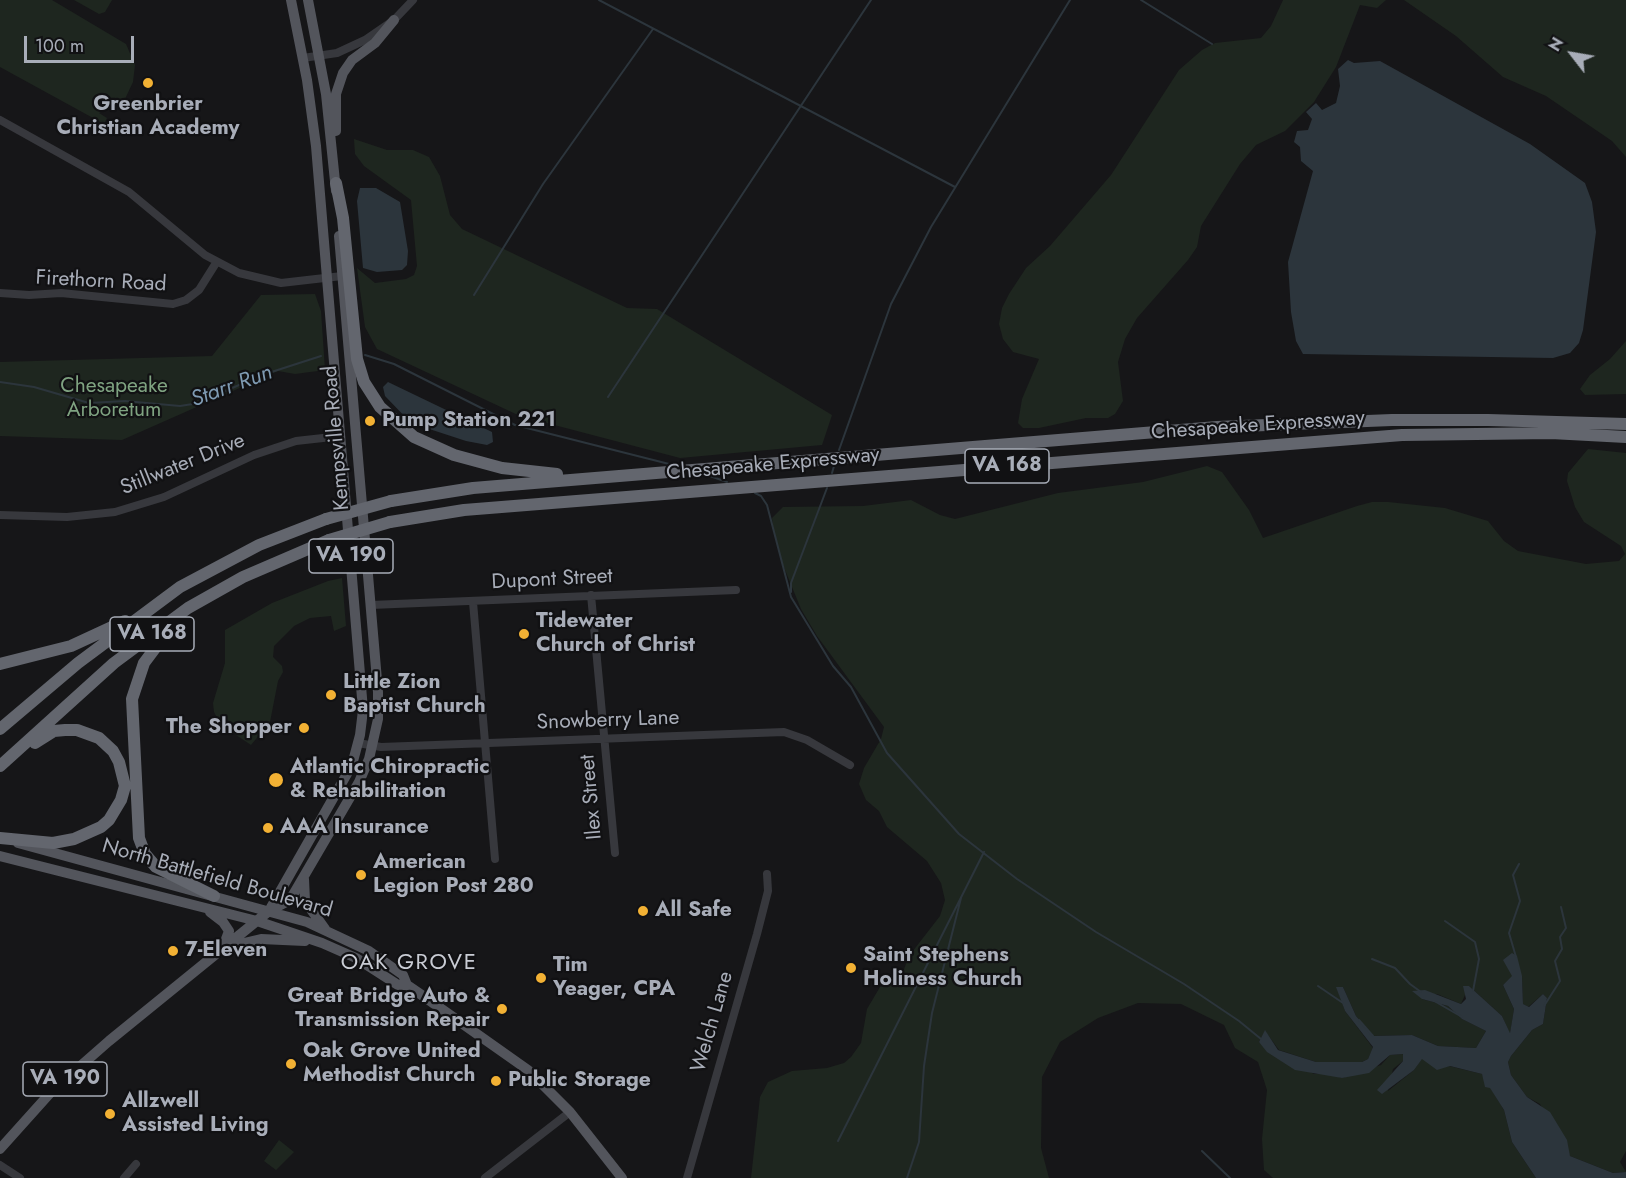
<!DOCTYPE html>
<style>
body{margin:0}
#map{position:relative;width:1626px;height:1178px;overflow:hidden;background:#161618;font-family:Jost,sans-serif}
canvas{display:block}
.north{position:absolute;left:1542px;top:24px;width:60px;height:60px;-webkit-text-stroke:4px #111113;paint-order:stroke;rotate:301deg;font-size:16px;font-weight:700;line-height:24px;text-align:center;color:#a8adb8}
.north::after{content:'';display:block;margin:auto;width:21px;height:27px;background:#a8adb8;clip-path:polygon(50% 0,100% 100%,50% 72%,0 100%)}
.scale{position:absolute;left:24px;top:36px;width:110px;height:27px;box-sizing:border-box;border:3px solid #a8adb8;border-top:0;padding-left:8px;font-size:18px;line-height:21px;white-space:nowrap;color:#a8adb8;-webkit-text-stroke:4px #111113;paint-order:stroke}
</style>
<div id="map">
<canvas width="1626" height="1178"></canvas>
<div class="north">N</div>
<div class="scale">100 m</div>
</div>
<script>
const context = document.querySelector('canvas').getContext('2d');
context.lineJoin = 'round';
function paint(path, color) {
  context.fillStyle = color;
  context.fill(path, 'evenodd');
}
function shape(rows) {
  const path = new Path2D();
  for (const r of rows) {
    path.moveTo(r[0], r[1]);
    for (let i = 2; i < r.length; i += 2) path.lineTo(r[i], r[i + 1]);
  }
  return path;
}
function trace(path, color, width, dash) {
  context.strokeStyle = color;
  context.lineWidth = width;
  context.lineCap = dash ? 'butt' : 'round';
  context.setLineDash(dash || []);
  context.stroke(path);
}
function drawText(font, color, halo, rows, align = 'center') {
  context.font = font + ' Jost,sans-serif';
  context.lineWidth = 4.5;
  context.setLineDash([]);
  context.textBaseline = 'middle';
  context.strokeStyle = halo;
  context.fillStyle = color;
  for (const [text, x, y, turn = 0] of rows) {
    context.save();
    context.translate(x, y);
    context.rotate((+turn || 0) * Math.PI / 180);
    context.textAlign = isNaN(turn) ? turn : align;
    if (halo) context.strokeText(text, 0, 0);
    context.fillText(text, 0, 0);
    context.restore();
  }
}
paint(shape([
 [0,0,52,0,126,44,135,65,133,82,125,99,99,113,107,118,104,124,0,67],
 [74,0,112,0,105,12,99,14],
 [1283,0,1386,0,1377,8,1360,5,1336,67,1314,102,1285,131,1256,145,1240,164,1201,226,1197,247,1188,260,1137,318,1125,339,1118,362,1123,401,1115,414,1108,418,1086,418,1039,428,1023,428,1018,423,1022,399,1039,359,1013,352,1003,339,999,324,1002,308,1009,294,1026,268,1050,246,1111,175,1179,70,1202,50,1215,43,1261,38,1271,26],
 [1404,0,1626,0,1626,157,1612,141,1546,96,1503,77,1456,36],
 [354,139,387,150,413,150,429,157,440,176,450,215,462,229,627,308,657,309,832,415,822,445,680,458,520,416,377,349,365,327,357,268,375,283,406,279,414,275,417,266,411,200,364,166,355,154],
 [315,294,321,311,325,370,295,374,278,371,122,440,0,436,0,362,212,356,261,295],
 [1626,341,1626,394,1585,395,1580,389,1590,375,1610,359],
 [1588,449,1626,453,1626,1151,1620,1162,1626,1172,1613,1173,1570,1156,1540,1104,1527,1097,1511,1075,1508,1062,1511,1056,1532,1030,1543,1024,1547,998,1543,994,1528,1007,1523,1004,1522,976,1512,977,1503,985,1514,1009,1510,1034,1502,1016,1469,986,1461,1004,1437,994,1422,999,1448,1006,1462,1019,1486,1031,1476,1048,1438,1046,1412,1035,1373,1036,1356,1016,1343,987,1337,987,1345,1011,1373,1048,1368,1059,1362,1062,1316,1062,1279,1050,1265,1031,1259,1042,1314,1074,1330,1074,1342,1078,1381,1065,1390,1055,1403,1054,1403,1061,1393,1069,1388,1091,1414,1070,1422,1058,1443,1067,1449,1066,1482,1074,1504,1110,1512,1142,1536,1178,1273,1178,1264,1170,1262,1139,1267,1090,1258,1062,1235,1048,1224,1025,1181,1004,1138,1003,1098,1018,1060,1042,1042,1077,1041,1148,1049,1178,751,1178,760,1097,768,1082,792,1071,827,1068,844,1063,851,1057,861,1043,867,1009,880,987,889,985,903,972,909,956,940,916,945,900,941,883,927,861,887,827,879,811,866,800,859,784,864,768,881,739,884,727,817,636,801,609,783,565,774,534,772,518,783,507,863,506,911,500,940,515,955,519,1058,493,1143,482,1207,466,1222,472,1249,510,1263,538,1357,506,1372,502,1388,502,1445,508,1488,521,1504,541,1518,551,1586,564,1619,561,1625,554,1621,546,1584,522,1575,507,1567,481,1568,473],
 [342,578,346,626,334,631,331,616,310,618,294,626,274,646,273,657,282,666,283,672,278,681,270,722,251,745,230,731,218,720,214,712,213,703,225,663,225,630,272,603,328,581],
 [279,1140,294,1152,276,1170,264,1161]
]), '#1e261f');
paint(shape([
 [1348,60,1354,63,1380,61,1530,144,1585,183,1592,202,1596,232,1583,330,1579,343,1570,353,1553,358,1303,354,1296,341,1291,312,1288,262,1313,171,1301,161,1300,147,1294,142,1297,131,1308,130,1312,119,1306,112,1316,103,1322,110,1336,103,1340,86,1338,69],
 [360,188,376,188,400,202,408,251,407,265,402,270,377,272,363,268,357,201],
 [388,382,492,432,493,442,487,445,466,441,411,423,385,396,383,387],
 [1512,953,1517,956,1522,976,1523,1004,1529,1007,1543,994,1547,998,1543,1024,1532,1030,1511,1056,1508,1062,1511,1075,1527,1097,1550,1112,1567,1140,1570,1156,1613,1173,1626,1172,1626,1178,1536,1178,1512,1142,1504,1110,1490,1088,1485,1087,1482,1074,1450,1066,1437,1070,1422,1059,1414,1070,1382,1094,1377,1090,1403,1061,1403,1054,1390,1055,1369,1073,1342,1078,1295,1070,1267,1052,1259,1042,1265,1030,1278,1050,1316,1062,1362,1062,1368,1059,1373,1047,1345,1011,1336,987,1343,987,1356,1016,1373,1036,1412,1035,1438,1046,1476,1048,1486,1031,1462,1019,1448,1006,1422,999,1412,991,1425,990,1461,1004,1466,999,1463,986,1469,986,1502,1016,1510,1033,1514,1009,1503,985,1512,976,1503,960]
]), '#2c353c');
trace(shape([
 [599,0,955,187],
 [1141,0,1212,44],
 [474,295,543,184,653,29],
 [365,355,394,364,515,425,677,466],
 [0,382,34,387,89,403,125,401,180,406,199,403,259,376,321,356],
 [608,397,871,0],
 [839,450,891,304,931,227,1070,0],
 [832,473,834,466],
 [707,475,727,482],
 [755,493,761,496,767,505,791,597,833,666,851,687,887,753,959,834,1017,879,1096,932,1184,984,1239,1021,1261,1039],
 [791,592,791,583,827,488],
 [1445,921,1475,942,1479,959,1473,991],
 [1516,957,1509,933,1520,901,1513,875,1519,864],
 [1372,959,1395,968,1410,984,1421,992],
 [1318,986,1343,1003],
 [1436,1002,1462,1017],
 [1544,1006,1560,981,1555,961,1562,949,1560,937,1566,928,1561,907],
 [1359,1020,1373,1036],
 [838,1141,984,852],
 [1202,1151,1230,1178],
 [907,1178,919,1142,924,1066,932,1013,961,898]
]), '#2c353c', 2);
trace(shape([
 [303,58,337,53,365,40,394,20,413,0],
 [0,120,129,192,205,255,239,273,281,283,342,276],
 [0,293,29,295,61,293,173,304,186,300,199,290,216,263],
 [0,515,67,517,115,512,164,497,254,455,296,441,341,436],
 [591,595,615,853],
 [473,602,495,859],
 [371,605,736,590],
 [358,743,381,747,784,732,807,740,850,765],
 [0,1165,20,1178],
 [124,1178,136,1164],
 [485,1178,570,1112],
 [687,1178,757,934,768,891,767,874]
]), '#37383d', 8);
trace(shape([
 [308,0,326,94,336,191],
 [336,131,336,94,343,73,352,60,375,43,394,20],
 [18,843,307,922,369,951,403,975,407,985],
 [0,856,257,921,322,943,356,958,398,985,407,985,426,998,528,1070,570,1112,622,1178],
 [304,879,305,901,325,929],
 [269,911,352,765,360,735,363,710,316,146,307,80,291,0],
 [210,912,223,922,229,931,223,947],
 [231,946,261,939,305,941],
 [0,1149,52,1091,109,1041,269,911,290,900,359,782,369,759,378,719,378,692,339,236]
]), '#53555c', 10);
trace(shape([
 [336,183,343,218,357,359,364,382,380,407,414,437,454,455,502,468,557,474],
 [391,501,473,488,1217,427,1392,420,1488,420,1626,424],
 [390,522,464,510,1402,435,1551,433,1626,437],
 [171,627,144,663,132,699,139,838,145,854,156,867,214,896],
 [0,664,71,646,125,621],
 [0,729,78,663,180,587,259,545,326,519],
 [0,766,114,663,188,608,243,577,329,540],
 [0,838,53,843,74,839,101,827,109,820,121,800,125,786,119,762,113,751,99,738,77,730,65,730,54,731,35,743]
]), '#63666e', 12);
trace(shape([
 [326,519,391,501],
 [329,540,390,522]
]), '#63666e', 12);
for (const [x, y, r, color] of [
 [148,83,6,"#f2b134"],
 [370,421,6,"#f2b134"],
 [524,634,6,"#f2b134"],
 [331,695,6,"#f2b134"],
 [304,728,6,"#f2b134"],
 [276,780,8,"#f2b134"],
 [268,828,6,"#f2b134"],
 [361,875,6,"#f2b134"],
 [643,911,6,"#f2b134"],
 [173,951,6,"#f2b134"],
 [851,968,6,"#f2b134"],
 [541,978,6,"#f2b134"],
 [502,1009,6,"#f2b134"],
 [291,1064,6,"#f2b134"],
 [496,1081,6,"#f2b134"],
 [110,1114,6,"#f2b134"]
]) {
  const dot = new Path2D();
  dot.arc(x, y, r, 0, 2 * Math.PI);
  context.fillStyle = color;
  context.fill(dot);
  trace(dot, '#111113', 2);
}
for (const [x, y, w] of [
 [1007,466,84],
 [351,556,84],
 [152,634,84],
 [65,1079,84]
]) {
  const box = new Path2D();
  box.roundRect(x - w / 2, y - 17, w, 34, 4.5);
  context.fillStyle = '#111113';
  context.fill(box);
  trace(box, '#a8adb8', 1.5);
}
drawText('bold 20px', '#a8adb8', null, [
 ["VA 168",1007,466],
 ["VA 190",351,556],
 ["VA 168",152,634],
 ["VA 190",65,1079]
]);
drawText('bold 21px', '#a8adb8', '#111113', [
 ["Greenbrier",148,105,"center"],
 ["Christian Academy",148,129,"center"],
 ["Pump Station 221",382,421],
 ["Tidewater",536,622],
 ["Church of Christ",536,646],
 ["Little Zion",343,683],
 ["Baptist Church",343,707],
 ["The Shopper",292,728,"right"],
 ["Atlantic Chiropractic",290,768],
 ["& Rehabilitation",290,792],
 ["AAA Insurance",280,828],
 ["American",373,863],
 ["Legion Post 280",373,887],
 ["All Safe",655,911],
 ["7-Eleven",185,951],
 ["Saint Stephens",863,956],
 ["Holiness Church",863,980],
 ["Tim",553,966],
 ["Yeager, CPA",553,990],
 ["Great Bridge Auto &",490,997,"right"],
 ["Transmission Repair",490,1021,"right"],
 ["Oak Grove United",303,1052],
 ["Methodist Church",303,1076],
 ["Public Storage",508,1081],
 ["Allzwell",122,1102],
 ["Assisted Living",122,1126]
], 'left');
drawText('21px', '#a8adb8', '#111113', [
 ["Firethorn Road",101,282,3],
 ["Chesapeake Expressway",1258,426,-4],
 ["Kempsville Road",337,438,-95],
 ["Stillwater Drive",183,465,-22],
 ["Chesapeake Expressway",773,465,-5],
 ["Dupont Street",552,580,-3],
 ["Snowberry Lane",608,721,-2],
 ["Ilex Street",592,797,-95],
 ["North Battlefield Boulevard",217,879,16],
 ["Welch Lane",713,1022,-74]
]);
drawText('21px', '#7fa381', '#111113', [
 ["Chesapeake",114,387],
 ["Arboretum",114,411]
]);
drawText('italic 22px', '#7f9bb3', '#111113', [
 ["Starr Run",232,387,-20]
]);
context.letterSpacing = '1.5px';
drawText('22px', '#c9ccd4', '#111113', [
 ["OAK GROVE",409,964]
]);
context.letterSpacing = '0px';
</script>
